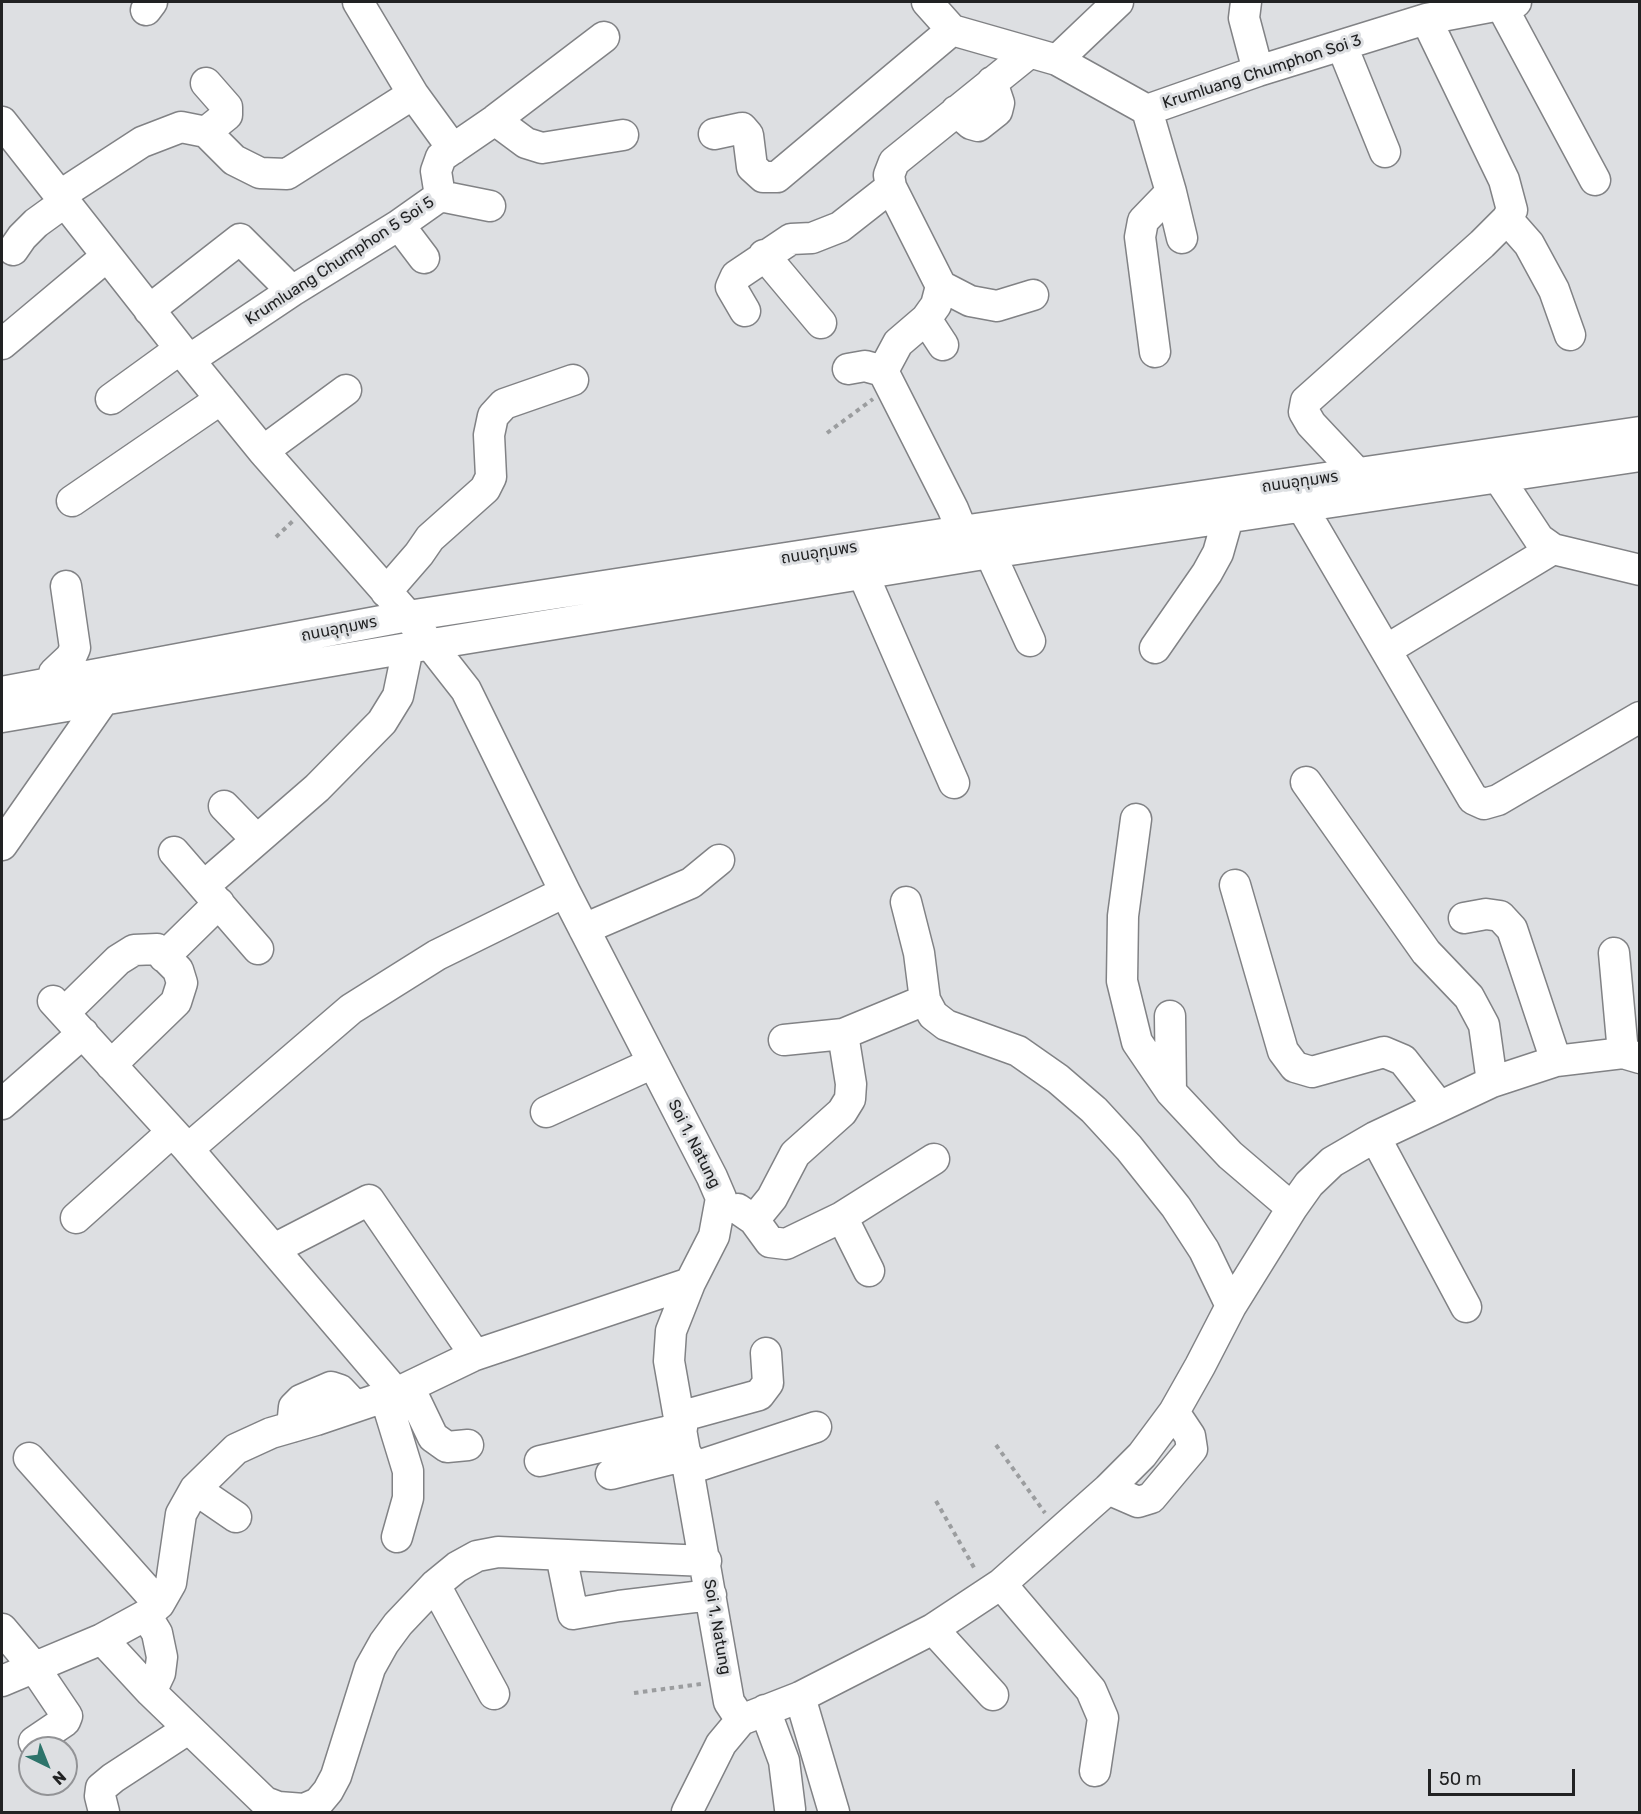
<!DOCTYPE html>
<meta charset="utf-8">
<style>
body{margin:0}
#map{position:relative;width:1641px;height:1814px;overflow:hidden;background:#dddfe2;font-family:Rubik,sans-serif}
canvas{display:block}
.frame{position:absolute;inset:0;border:3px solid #212223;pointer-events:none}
.north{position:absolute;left:18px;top:1736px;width:60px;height:60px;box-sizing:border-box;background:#dddfe2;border:2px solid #929396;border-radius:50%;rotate:137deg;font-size:16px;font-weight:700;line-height:24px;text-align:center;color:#212223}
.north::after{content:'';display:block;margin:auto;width:21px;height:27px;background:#2d746b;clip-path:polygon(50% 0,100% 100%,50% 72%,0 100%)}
.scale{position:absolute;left:1428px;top:1769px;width:147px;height:27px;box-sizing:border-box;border:3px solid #212223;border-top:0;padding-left:8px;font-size:18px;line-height:21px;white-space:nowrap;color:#212223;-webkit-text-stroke:4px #dddfe2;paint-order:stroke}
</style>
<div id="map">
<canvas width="1641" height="1814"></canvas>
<div class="frame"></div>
<div class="north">N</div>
<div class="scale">50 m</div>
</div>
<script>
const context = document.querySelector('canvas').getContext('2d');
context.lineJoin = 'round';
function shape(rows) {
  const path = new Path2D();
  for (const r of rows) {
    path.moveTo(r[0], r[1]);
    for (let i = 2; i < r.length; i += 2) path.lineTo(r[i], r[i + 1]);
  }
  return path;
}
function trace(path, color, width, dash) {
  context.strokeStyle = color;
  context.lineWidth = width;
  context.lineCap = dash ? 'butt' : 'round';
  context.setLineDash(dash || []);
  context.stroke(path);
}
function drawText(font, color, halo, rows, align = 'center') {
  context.font = font + ' Rubik,"Noto Sans Thai",sans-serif';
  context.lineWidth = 6;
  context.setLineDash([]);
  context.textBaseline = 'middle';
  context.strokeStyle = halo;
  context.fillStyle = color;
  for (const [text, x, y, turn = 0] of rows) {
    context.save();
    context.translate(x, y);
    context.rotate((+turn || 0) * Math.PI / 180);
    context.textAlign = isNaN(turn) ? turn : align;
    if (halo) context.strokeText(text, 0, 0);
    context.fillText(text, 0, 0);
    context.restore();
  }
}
const minor = shape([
 [358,2,413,94],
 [927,2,952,30,1057,60,1147,110,1258,71,1426,19,1516,2],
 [1246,2,1244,18,1258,71],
 [1501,5,1595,180],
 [146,10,152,2],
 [1342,46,1385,152],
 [1057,60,1118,2],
 [1147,110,1171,192,1143,221,1140,237,1155,352],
 [956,111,971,124,978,126,997,111,999,103,992,82],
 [495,120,526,143,542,148,623,135],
 [2,122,189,360,263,451,408,616,466,690,565,892,712,1177,721,1198,714,1236,690,1283,671,1331,669,1361,729,1702,741,1720],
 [206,132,227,115,227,107,206,83],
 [714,134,742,128,748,135,752,167,763,177,777,177,952,30],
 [1171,192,1182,238],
 [59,196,142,142,181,127,206,132,234,160,260,173,287,174,413,94,453,149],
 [440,196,490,206],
 [1507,219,1529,244,1554,290,1570,335],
 [399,225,424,258],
 [13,250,22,237,36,223,65,202],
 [764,255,821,323],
 [941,286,970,301,997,306,1033,295],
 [149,310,240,239,292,291],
 [745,311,731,287,736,276,791,239,812,238,840,227,891,187],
 [926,319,943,345],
 [2,344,107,256],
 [189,360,292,291,399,225,440,196,436,171,441,157,495,120,604,37],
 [848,369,865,366,883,371],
 [111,399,180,349],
 [263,451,346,390],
 [1357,473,1311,424,1304,412,1306,401,1482,244,1507,219,1512,210,1504,180,1426,19],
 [1498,477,1539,539,1553,549,1640,570],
 [72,501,221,399],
 [1302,507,1473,799,1484,804,1498,800,1640,717],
 [962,531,953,509,883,371,898,343,926,319,936,305,941,286,891,187,889,175,894,162,1029,53],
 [990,553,1030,641],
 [863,574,954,783],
 [386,592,419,554,430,538,485,489,491,477,489,435,493,416,504,404,573,380],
 [1155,648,1207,573,1218,553,1228,518],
 [1386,650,1553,549],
 [52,683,54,673,71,657,75,648,66,586],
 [2,692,408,616,962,531,1640,432],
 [2,717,408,648,990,553,1640,456],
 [1306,782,1426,952,1469,997,1484,1025,1492,1082],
 [224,806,257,840],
 [1136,819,1123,916,1122,981,1137,1042,1171,1092,1230,1155,1292,1208],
 [2,845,104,699],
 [174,852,258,949],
 [1235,885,1283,1051,1295,1067,1312,1072,1384,1052,1403,1060,1439,1106],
 [204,886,317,788,382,722,398,696,408,648],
 [906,902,919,953,925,1000,933,1015,946,1025,1018,1051,1058,1079,1094,1110,1129,1148,1176,1207,1204,1250,1231,1306],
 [1464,918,1486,914,1500,916,1512,929,1556,1061],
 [584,929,691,883,719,860],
 [1614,953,1623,1053],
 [164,957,219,903],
 [53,1001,188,1149,396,1393],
 [64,1013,118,960,134,950,157,949,178,970,182,983,176,1002,111,1065],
 [1170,1016,1171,1092],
 [784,1040,843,1034],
 [2,1104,83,1033],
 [546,1112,653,1063],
 [1375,1137,1466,1307],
 [188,1149,351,1009,437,955,565,892],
 [738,1209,754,1220,770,1242,786,1244,842,1217,934,1159],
 [842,1217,869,1271],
 [76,1218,172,1132],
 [754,1220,772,1198,795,1154,842,1112,850,1099,851,1084,843,1034,925,1000],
 [274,1249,369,1200,475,1355],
 [409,1387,433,1437,447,1447,468,1445],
 [385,1396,408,1471,408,1498,397,1537],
 [679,1417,759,1395,768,1383,766,1353],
 [292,1427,294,1407,301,1400,331,1387,340,1390,355,1406],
 [29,1458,159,1604],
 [540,1461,682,1428],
 [689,1469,816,1427],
 [611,1474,687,1455],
 [195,1489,236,1517],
 [1108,1489,1138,1502,1151,1498,1192,1449,1190,1436,1174,1412],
 [561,1555,573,1614,619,1606,711,1595],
 [1001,1584,1091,1690,1103,1718,1095,1771],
 [435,1585,494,1694],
 [146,1615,157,1633,162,1657,160,1673,151,1692],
 [2,1629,34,1667,67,1716,65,1721,34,1742],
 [933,1629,993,1695],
 [102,1639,151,1692,265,1802,278,1807,304,1809,318,1803,328,1791,336,1776,370,1668,384,1643,398,1624,435,1585,457,1567,477,1556,498,1552,706,1561],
 [2,1681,102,1639,146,1615,159,1604,171,1583,181,1514,195,1489,236,1449,271,1433,316,1420,396,1393,475,1355,690,1283],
 [800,1697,834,1812],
 [765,1710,784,1761,790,1809],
 [104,1812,100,1796,101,1788,113,1778,188,1729],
 [687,1812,721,1744,741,1720,800,1697,933,1629,1001,1584,1108,1489,1142,1455,1174,1412,1200,1366,1231,1306,1292,1208,1309,1184,1332,1162,1375,1137,1492,1082,1556,1061,1623,1053,1640,1058]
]);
trace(minor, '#818285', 33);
trace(shape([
 [827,433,873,399],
 [276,537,294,520],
 [996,1445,1045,1513],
 [936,1501,976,1571],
 [634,1693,701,1684]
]), '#9b9d9f', 4, [4.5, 4.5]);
trace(minor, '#fff', 30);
drawText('16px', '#212223', '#dddfe2', [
 ["Krumluang Chumphon Soi 3",1262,72,-18],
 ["Krumluang Chumphon 5 Soi 5",340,261,-33],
 ["ถนนอุทุมพร",1300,482,-8],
 ["ถนนอุทุมพร",819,553,-9],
 ["ถนนอุทุมพร",339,629,-11],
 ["Soi 1, Natung",694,1144,63],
 ["Soi 1, Natung",717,1627,80]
]);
</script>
